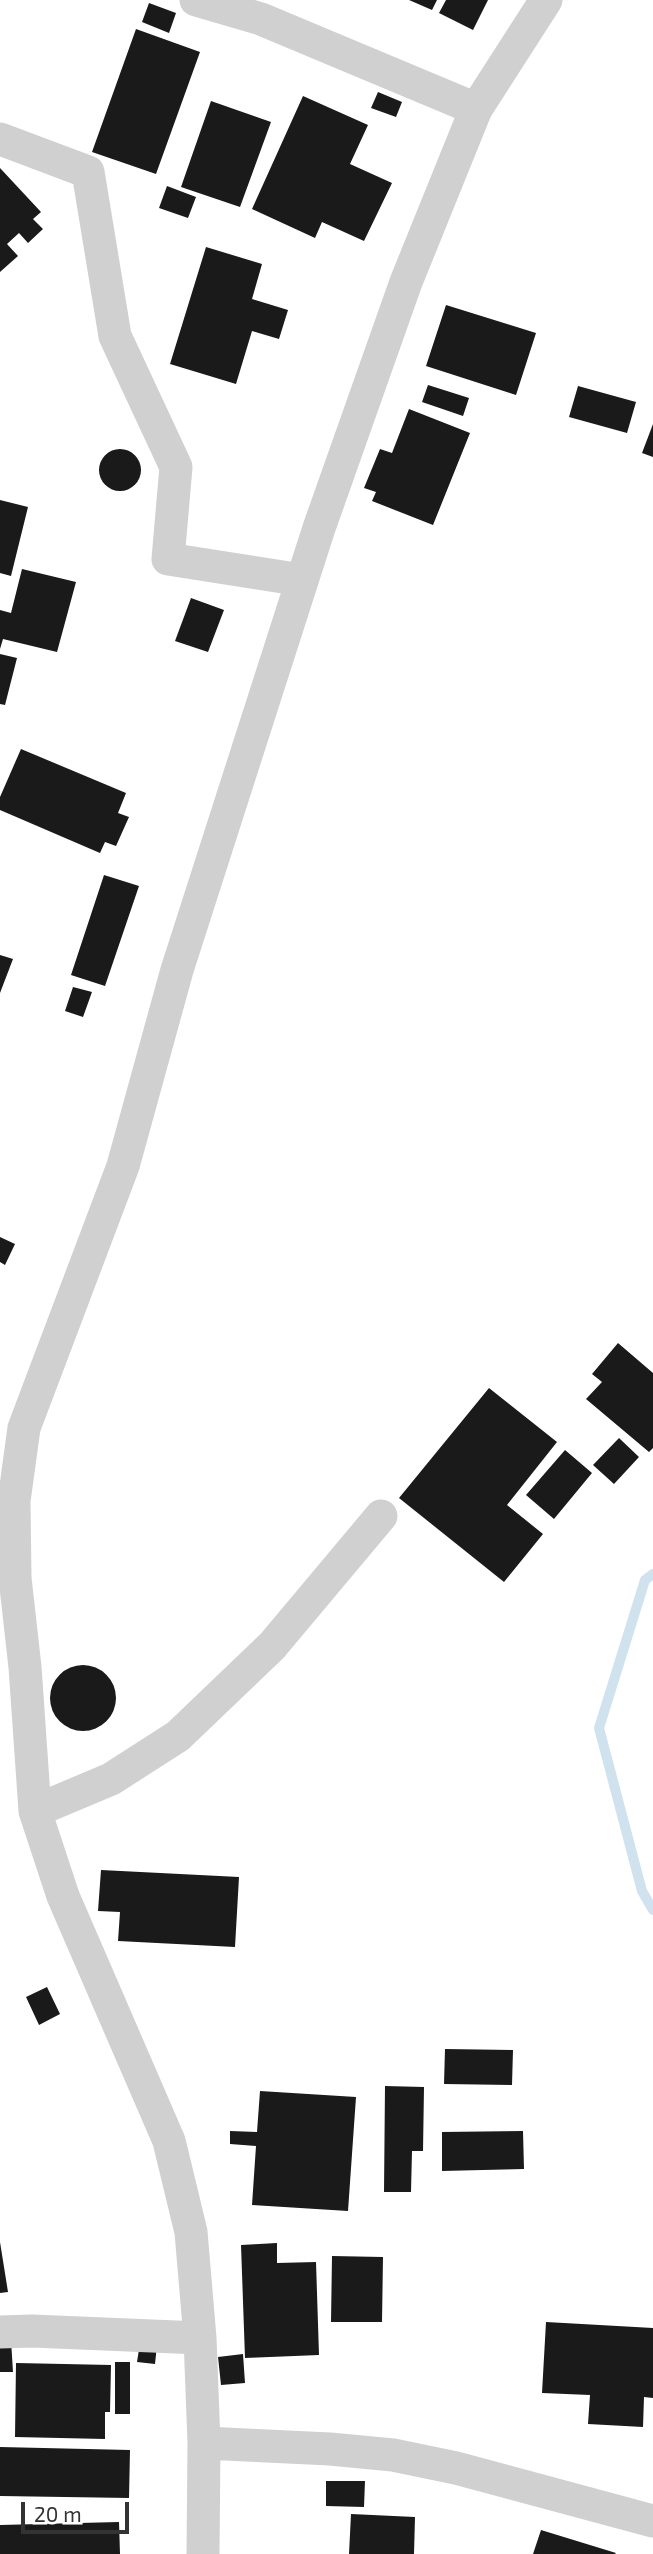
<!DOCTYPE html>
<style>
body{margin:0}
#map{position:relative;width:653px;height:2554px;overflow:hidden;background:#fff;font-family:"Exo 2",sans-serif}
canvas{display:block}
.scale{position:absolute;left:21px;top:2502px;width:108px;height:32px;box-sizing:border-box;border:4px solid #333;border-top:0;padding-left:9px;font-size:21px;line-height:24px;white-space:nowrap;color:#333;-webkit-text-stroke:5px #fff;paint-order:stroke}
</style>
<div id="map">
<canvas width="653" height="2554"></canvas>
<div class="scale">20 m</div>
</div>
<script>
const context = document.querySelector('canvas').getContext('2d');
context.lineJoin = 'round';
function shape(rows) {
  const path = new Path2D();
  for (const r of rows) {
    if (r.length === 3) {
      path.moveTo(r[0] + r[2], r[1]);
      path.arc(r[0], r[1], r[2], 0, 2 * Math.PI);
      continue;
    }
    path.moveTo(r[0], r[1]);
    for (let i = 2; i < r.length; i += 2) path.lineTo(r[i], r[i + 1]);
  }
  return path;
}
function trace(path, color, width, dash) {
  context.strokeStyle = color;
  context.lineWidth = width;
  context.lineCap = dash ? 'butt' : 'round';
  context.setLineDash(dash || []);
  context.stroke(path);
}
function paint(path, color) {
  context.fillStyle = color;
  context.fill(path, 'evenodd');
}
trace(shape([
 [653,1574,645,1580,599,1728,642,1891,653,1910]
]), '#cfe2ee', 10);
paint(shape([
 [409,0,437,0,432,10],
 [446,0,488,0,473,30,439,13],
 [149,3,176,13,169,33,142,22],
 [136,29,200,52,156,174,92,152],
 [378,92,402,102,396,117,371,108],
 [303,96,368,125,350,164,392,183,364,241,322,222,315,238,252,209],
 [211,101,271,122,240,207,181,187],
 [0,168,41,212,33,219,43,229,28,243,19,233,7,244,18,256,0,272],
 [167,186,196,197,188,218,159,208],
 [206,247,262,264,252,299,288,310,279,339,252,331,236,384,170,364],
 [446,305,536,333,516,395,426,366],
 [428,385,469,398,463,416,422,402],
 [578,386,636,402,627,433,569,417],
 [409,409,470,433,433,525,372,501,376,492,364,488,380,449,392,453],
 [653,424,653,457,642,453],
 [120,470,21],
 [0,500,28,507,11,576,0,573],
 [22,569,76,582,57,652,3,639,0,649,0,610,11,613],
 [191,598,224,610,208,652,175,641],
 [0,654,17,658,5,705,0,704],
 [21,749,126,793,118,813,129,817,116,846,105,842,100,853,0,810,0,797],
 [104,875,139,886,105,986,71,975],
 [0,955,13,959,0,993],
 [73,987,92,992,83,1017,65,1011],
 [0,1237,15,1244,5,1265,0,1262],
 [618,1343,653,1373,653,1448,649,1452,586,1399,602,1382,592,1374],
 [489,1388,557,1442,507,1505,543,1534,504,1582,399,1498],
 [619,1438,639,1457,614,1484,593,1465],
 [565,1450,592,1473,554,1519,526,1495],
 [83,1698,33],
 [101,1870,239,1877,235,1947,118,1941,120,1912,98,1911],
 [47,1987,60,2014,39,2025,26,1997],
 [445,2049,513,2050,512,2085,444,2084],
 [385,2086,424,2087,423,2151,412,2151,411,2192,384,2192],
 [260,2091,356,2097,348,2211,252,2205,256,2146,230,2144,230,2131,257,2132],
 [523,2131,524,2169,442,2171,442,2132],
 [0,2242,8,2292,0,2293],
 [277,2243,277,2263,316,2262,319,2355,245,2358,241,2245],
 [332,2256,383,2257,382,2322,331,2322],
 [546,2322,653,2328,653,2398,644,2397,643,2427,588,2424,590,2395,542,2393],
 [11,2340,13,2372,0,2372,0,2341],
 [140,2343,157,2345,155,2364,137,2362],
 [243,2354,245,2383,221,2385,218,2357],
 [115,2362,130,2362,130,2414,115,2414],
 [16,2363,111,2365,110,2412,105,2412,105,2439,15,2437],
 [0,2447,130,2450,129,2498,0,2496],
 [326,2481,365,2481,364,2507,326,2506],
 [351,2514,415,2517,414,2554,349,2554],
 [119,2522,120,2554,0,2554,0,2525],
 [541,2530,616,2553,615,2554,533,2554]
]), '#1a1a1a');
trace(shape([
 [196,0,261,19,476,109],
 [0,139,88,172,115,336,176,467,168,559,302,580],
 [35,1811,111,1779,178,1736,272,1646,381,1516],
 [0,2332,32,2331,200,2338],
 [204,2443,330,2449,393,2455,456,2468,653,2521],
 [203,2554,204,2443,200,2338,191,2232,169,2141,63,1896,35,1811,25,1667,15,1578,14,1501,24,1428,123,1166,177,970,319,528,406,282,476,109,546,0]
]), '#d0d0d0', 33);
</script>
